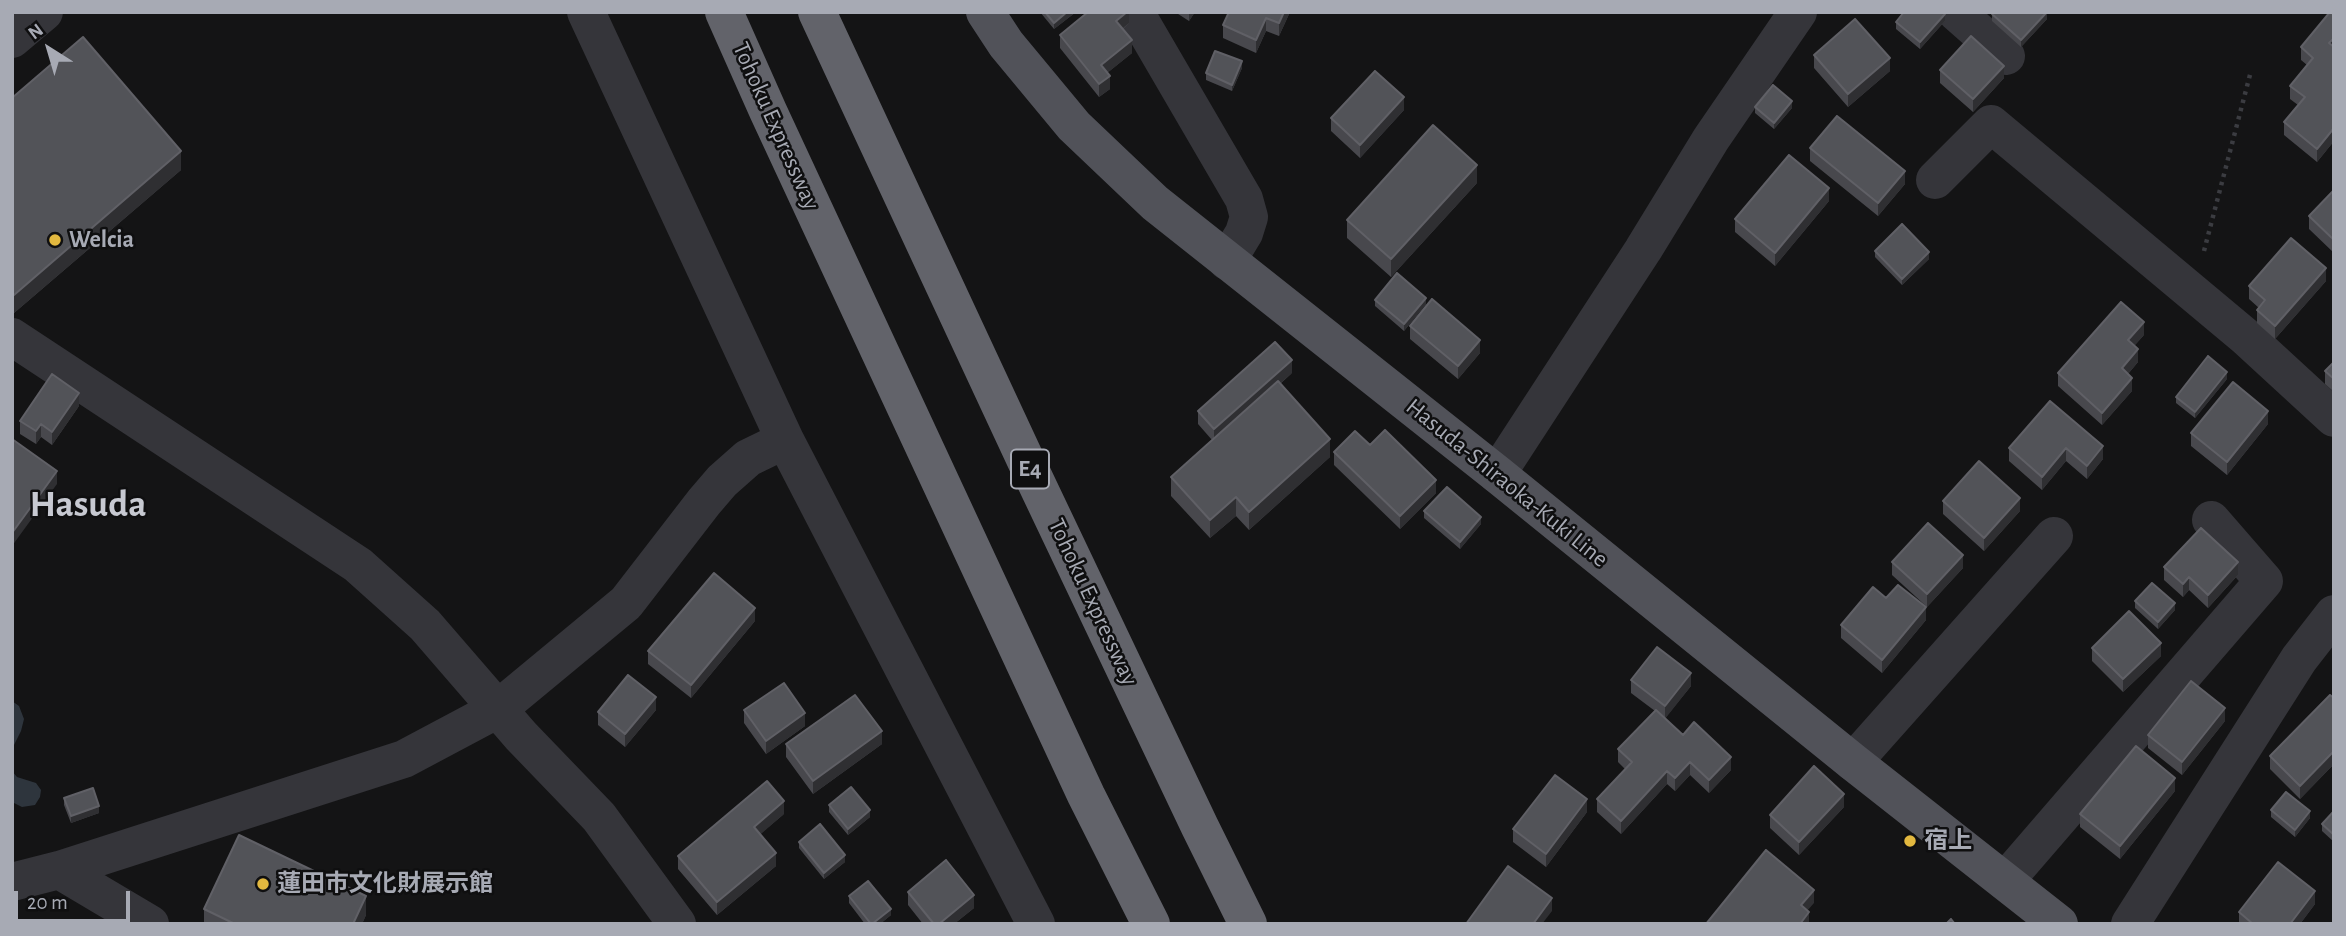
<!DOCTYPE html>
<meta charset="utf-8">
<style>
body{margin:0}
#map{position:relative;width:2346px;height:936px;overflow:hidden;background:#141415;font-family:"Alegreya Sans",sans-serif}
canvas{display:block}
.frame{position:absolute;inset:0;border:14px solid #a7aab4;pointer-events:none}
.north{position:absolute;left:14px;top:14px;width:70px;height:70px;-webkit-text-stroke:5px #0f0f10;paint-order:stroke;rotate:323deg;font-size:19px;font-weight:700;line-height:28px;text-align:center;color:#a7aab4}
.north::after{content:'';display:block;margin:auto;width:24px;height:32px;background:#a7aab4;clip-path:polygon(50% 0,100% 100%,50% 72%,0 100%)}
.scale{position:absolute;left:14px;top:891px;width:116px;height:32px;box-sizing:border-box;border:4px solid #a7aab4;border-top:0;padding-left:9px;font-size:21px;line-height:24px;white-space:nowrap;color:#a7aab4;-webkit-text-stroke:5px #0f0f10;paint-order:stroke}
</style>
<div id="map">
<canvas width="2346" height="936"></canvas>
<div class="frame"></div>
<div class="north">N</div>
<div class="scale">20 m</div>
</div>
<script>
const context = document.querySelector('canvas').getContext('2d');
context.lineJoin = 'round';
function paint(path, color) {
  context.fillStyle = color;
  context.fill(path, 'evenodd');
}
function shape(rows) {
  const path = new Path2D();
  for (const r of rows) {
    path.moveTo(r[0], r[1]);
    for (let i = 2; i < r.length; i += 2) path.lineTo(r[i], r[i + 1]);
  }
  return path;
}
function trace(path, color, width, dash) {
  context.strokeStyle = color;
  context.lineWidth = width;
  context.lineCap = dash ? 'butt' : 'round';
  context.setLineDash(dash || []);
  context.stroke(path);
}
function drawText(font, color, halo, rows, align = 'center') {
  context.font = font + ' "Alegreya Sans","Noto Sans JP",sans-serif';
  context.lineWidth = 5;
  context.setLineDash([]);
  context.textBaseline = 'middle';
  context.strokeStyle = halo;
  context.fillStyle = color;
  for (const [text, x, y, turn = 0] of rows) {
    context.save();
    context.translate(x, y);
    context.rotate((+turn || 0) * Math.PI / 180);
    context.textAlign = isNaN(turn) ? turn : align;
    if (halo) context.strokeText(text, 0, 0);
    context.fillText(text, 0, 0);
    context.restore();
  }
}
paint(shape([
 [12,701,19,706,24,719,21,731,12,749],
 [12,771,17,777,36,783,41,790,40,797,35,805,22,807,12,802]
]), '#2e353d');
trace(shape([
 [2204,251,2251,71]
]), '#3b3c41', 4.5, [3.5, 5]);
trace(shape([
 [586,12,785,440,1036,924],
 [1135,12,1244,199,1249,217,1244,233,1227,261],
 [1956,12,2006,56],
 [12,39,44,12],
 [1935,180,1991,124,2247,338,2334,418],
 [12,337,358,565,425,625,521,736,599,817,677,924],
 [1497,474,1643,250,1711,139,1798,12],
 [1853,762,2054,536],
 [59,870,150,924],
 [2005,881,2264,581,2211,520],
 [12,882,59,870,404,759,498,709,626,603,704,502,722,481,748,458,785,440],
 [2130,924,2299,659,2334,614]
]), '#35353a', 38);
trace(shape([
 [985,12,1006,44,1074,126,1155,203,1497,474,1853,762,2059,924]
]), '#515259', 38);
trace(shape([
 [724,12,768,111,1086,795,1151,924],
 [817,12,1034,478,1200,827,1248,924]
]), '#62636a', 38);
paint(shape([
 [1040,12,1076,12,1054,29],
 [1129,12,1129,23,1123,29,1132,53,1107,73,1110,89,1099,97,1060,48,1060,35],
 [1175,12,1195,12,1189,21],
 [1290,12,1279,36,1266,31,1256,53,1223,38,1223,25],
 [1992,14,2047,19,2021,47,1992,21],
 [2334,15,2334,141,2317,162,2284,135,2284,122,2298,105,2290,99,2290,86,2307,65,2301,60,2301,47],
 [1945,21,1920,49,1896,29,1896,22],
 [1814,55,1890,71,1848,107,1814,68],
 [1242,68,1232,91,1206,80,1206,73],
 [1940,70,2004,78,1973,112,1940,83],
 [12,98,181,170,14,313,12,311],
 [1755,107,1792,108,1774,129,1755,113],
 [1404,110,1360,158,1331,131,1331,118],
 [1810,148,1905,184,1878,216,1810,161],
 [1477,183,1391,277,1347,238,1347,220],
 [2334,190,2334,253,2309,229,2309,216],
 [1829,201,1775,266,1735,232,1735,219],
 [1875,251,1929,259,1902,285,1875,257],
 [2326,281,2275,339,2257,323,2257,310,2259,308,2249,299,2249,286],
 [1375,300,1426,304,1404,331,1375,306],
 [1410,326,1480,353,1458,379,1410,339],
 [2144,335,2134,346,2138,362,2128,374,2132,391,2102,425,2058,386,2058,373],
 [2334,362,2334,392,2325,384,2325,371],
 [1292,373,1280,384,1330,457,1249,530,1236,516,1210,538,1171,496,1171,477,1212,440,1198,424,1198,411],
 [2227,379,2195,418,2176,403,2176,397],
 [2050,401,2103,459,2087,479,2066,461,2042,490,2009,461,2009,448],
 [79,406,52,445,41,437,36,444,20,434,20,421],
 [2268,424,2227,475,2191,446,2191,433],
 [1370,445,1436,493,1400,529,1334,465,1334,452],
 [1943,501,2020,511,1984,551,1943,514],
 [1424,511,1481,524,1460,549,1424,518],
 [1892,562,1963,568,1927,607,1892,575],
 [2164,567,2238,575,2208,608,2189,590,2183,597,2164,580],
 [1886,598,1926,620,1882,673,1841,638,1841,625],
 [2135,601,2175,610,2158,629,2135,608],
 [755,621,691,698,648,664,648,651],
 [2092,648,2161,656,2123,692,2092,661],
 [1631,680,1691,686,1665,718,1683,735,1731,770,1709,793,1690,775,1675,791,1667,784,1621,834,1597,812,1597,799,1625,769,1618,762,1618,749,1655,711,1631,693],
 [2334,698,2334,764,2300,799,2270,769,2270,756],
 [656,710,625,747,598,725,598,712],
 [744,710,805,726,766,754,744,723],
 [2225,721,2182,775,2148,748,2148,735],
 [786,744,882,744,813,794,786,757],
 [2175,791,2120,859,2080,827,2080,814],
 [64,798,99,813,71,823,64,805],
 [829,805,870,817,848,835,829,812],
 [1844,807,1799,855,1770,828,1770,815],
 [2271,810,2310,818,2295,837,2271,817],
 [2334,811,2334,842,2322,831,2322,824],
 [1587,812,1546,867,1513,842,1513,829],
 [784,814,760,834,776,866,717,915,678,869,678,856],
 [799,842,845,862,824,879,799,848],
 [908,892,974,908,954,924,923,924,908,905],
 [849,896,891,915,880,924,865,924,849,903],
 [2315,904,2300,924,2239,924,2239,912],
 [204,909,366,915,362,924,204,924]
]), '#48484d');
paint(shape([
 [1067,12,1076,12,1054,29,1054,23],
 [1127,12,1129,12,1129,23,1116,34,1116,21],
 [1189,12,1195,12,1189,21],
 [1284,12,1290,12,1279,36,1279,23],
 [2047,12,2047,19,2021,47,2021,40],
 [1945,14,1945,21,1920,49,1920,42],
 [1266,18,1266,31,1256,53,1256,40],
 [2334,38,2334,51,2329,43],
 [1132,40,1132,53,1101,78,1101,65],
 [1890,58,1890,71,1848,107,1848,94],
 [1242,61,1242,68,1232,91,1232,85],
 [2004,66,2004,78,1973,112,1973,99],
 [1110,76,1110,89,1099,97,1099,84],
 [1404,97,1404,110,1360,158,1360,145],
 [1792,101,1792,108,1774,129,1774,123],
 [2334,128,2334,141,2317,162,2317,149],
 [181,151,181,170,14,313,14,295],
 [1477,165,1477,183,1391,277,1391,259],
 [1905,171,1905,184,1878,216,1878,203],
 [1829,188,1829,201,1775,266,1775,253],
 [1929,252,1929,259,1902,285,1902,279],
 [2326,268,2326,281,2275,339,2275,326],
 [1426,298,1426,304,1404,331,1404,324],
 [2144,322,2144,335,2128,353,2128,340],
 [1480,340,1480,353,1458,379,1458,366],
 [2138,349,2138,362,2122,381,2122,368],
 [1292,360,1292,373,1214,442,1214,429],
 [2227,372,2227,379,2195,418,2195,412],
 [2132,378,2132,391,2102,425,2102,413],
 [79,393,79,406,52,445,52,432],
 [2268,411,2268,424,2227,475,2227,462],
 [41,424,41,437,36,444,36,431],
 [1330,439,1330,457,1249,530,1249,512],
 [2103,446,2103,459,2087,479,2087,466],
 [2066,448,2066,461,2042,490,2042,477],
 [57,471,57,484,12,546,12,533],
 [1436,480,1436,493,1400,529,1400,516],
 [1236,497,1236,516,1210,538,1210,520],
 [2020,498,2020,511,1984,551,1984,538],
 [1481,517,1481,524,1460,549,1460,542],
 [1963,555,1963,568,1927,607,1927,594],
 [2238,562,2238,575,2208,608,2208,595],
 [2189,577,2189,590,2183,597,2183,584],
 [2175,603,2175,610,2158,629,2158,622],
 [1926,607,1926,620,1882,673,1882,660],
 [755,608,755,621,691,698,691,685],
 [2161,643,2161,656,2123,692,2123,679],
 [1691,673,1691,686,1665,719,1665,706],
 [656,697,656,710,625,747,625,734],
 [2225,708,2225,721,2182,775,2182,762],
 [805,713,805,726,766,754,766,741],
 [882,731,882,744,813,794,813,781],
 [2334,751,2334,764,2300,799,2300,786],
 [1731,757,1731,770,1709,793,1709,780],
 [1690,762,1690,775,1675,791,1675,778],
 [1667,771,1667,784,1621,834,1621,821],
 [2175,778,2175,791,2120,859,2120,846],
 [1844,794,1844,807,1799,855,1799,842],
 [1587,799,1587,812,1546,867,1546,854],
 [784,801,784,814,754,840,754,827],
 [99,806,99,813,71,823,71,816],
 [870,810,870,817,848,835,848,829],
 [2310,811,2310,818,2295,837,2295,830],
 [776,853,776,866,717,915,717,902],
 [845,855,845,862,824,879,824,873],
 [1814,890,1814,903,1801,918,1801,905],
 [2315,891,2315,904,2300,924,2290,924],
 [974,895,974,908,954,924,939,924],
 [366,896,366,915,362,924,353,924],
 [1552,898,1552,911,1542,924,1533,924],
 [891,909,891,915,880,924,872,924],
 [1809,912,1809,924,1800,924]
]), '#2f2f32');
const building = shape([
 [1045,12,1067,12,1054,23,1045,12],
 [1088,12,1127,12,1116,21,1132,40,1101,65,1110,76,1099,84,1060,35,1088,12],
 [1229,12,1284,12,1279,23,1266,18,1256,40,1223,25,1229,12],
 [1904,12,1943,12,1945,14,1920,42,1896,22,1904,12],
 [1994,12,2047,12,2021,40,1992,14,1994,12],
 [2330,12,2334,15,2334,38,2329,43,2334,47,2334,128,2317,149,2284,122,2305,97,2290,86,2313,58,2301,47,2330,12],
 [1855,19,1890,58,1848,94,1814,55,1855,19],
 [1971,36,2004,66,1973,99,1940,70,1971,36],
 [83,37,181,151,14,295,12,293,12,98,83,37],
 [1215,51,1242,61,1232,85,1206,73,1215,51],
 [1375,71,1404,97,1360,145,1331,118,1375,71],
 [1773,85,1792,101,1774,123,1755,107,1773,85],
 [1837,116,1905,171,1878,203,1810,148,1837,116],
 [1433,125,1477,165,1391,259,1347,220,1433,125],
 [1789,155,1829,188,1775,253,1735,219,1789,155],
 [2334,190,2334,240,2309,216,2334,190],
 [1902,224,1929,252,1902,279,1875,251,1902,224],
 [2291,238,2326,268,2275,326,2257,310,2265,300,2249,286,2291,238],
 [1397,273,1426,298,1404,324,1375,300,1397,273],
 [1432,299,1480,340,1458,366,1410,326,1432,299],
 [2121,302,2144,322,2128,340,2138,349,2122,368,2132,378,2102,413,2058,373,2121,302],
 [1275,342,1292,360,1214,429,1198,411,1275,342],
 [2208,356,2227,372,2195,412,2176,397,2208,356],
 [2334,362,2334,379,2325,371,2334,362],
 [52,374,79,393,52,432,41,424,36,431,20,421,52,374],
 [1278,381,1330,439,1249,512,1236,497,1210,520,1171,477,1278,381],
 [2233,382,2268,411,2227,462,2191,433,2233,382],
 [2050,401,2103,446,2087,466,2066,448,2042,477,2009,448,2050,401],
 [1385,430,1436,480,1400,516,1334,452,1355,431,1370,445,1385,430],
 [12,439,57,471,12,533,12,439],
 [1979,461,2020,498,1984,538,1943,501,1979,461],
 [1447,487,1481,517,1460,542,1424,511,1447,487],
 [1928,523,1963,555,1927,594,1892,562,1928,523],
 [2201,528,2238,562,2208,595,2189,577,2183,584,2164,567,2201,528],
 [714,573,755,608,691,685,648,651,714,573],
 [2152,583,2175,603,2158,622,2135,601,2152,583],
 [1898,585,1926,607,1882,660,1841,625,1873,587,1886,598,1898,585],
 [2129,611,2161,643,2123,679,2092,648,2129,611],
 [1657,647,1691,673,1665,706,1631,680,1657,647],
 [628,675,656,697,625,734,598,712,628,675],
 [2191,681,2225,708,2182,762,2148,735,2191,681],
 [784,683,805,713,766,741,744,710,784,683],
 [855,695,882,731,813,781,786,744,855,695],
 [2330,695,2334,698,2334,751,2300,786,2270,756,2330,695],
 [1656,710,1683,735,1694,722,1731,757,1709,780,1690,762,1675,778,1667,771,1621,821,1597,799,1632,762,1618,749,1656,710],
 [2136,746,2175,778,2120,846,2080,814,2136,746],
 [1814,766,1844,794,1799,842,1770,815,1814,766],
 [1555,775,1587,799,1546,854,1513,829,1555,775],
 [767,781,784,801,754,827,776,853,717,902,678,856,767,781],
 [851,787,870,810,848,829,829,805,851,787],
 [93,788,99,806,71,816,64,798,93,788],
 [2286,792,2310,811,2295,830,2271,810,2286,792],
 [2334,811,2334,835,2322,824,2334,811],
 [820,824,845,855,824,873,799,842,820,824],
 [239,835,366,896,353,924,235,924,204,909,239,835],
 [1766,850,1814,890,1801,905,1809,912,1800,924,1706,924,1766,850],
 [946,860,974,895,939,924,934,924,908,892,946,860],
 [2278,862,2315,891,2290,924,2253,924,2239,912,2278,862],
 [1508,866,1552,898,1533,924,1466,924,1508,866],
 [868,881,891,909,872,924,871,924,849,896,868,881],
 [1951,919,1955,924,1946,924,1951,919]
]);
paint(building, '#525358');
trace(building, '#606066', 2);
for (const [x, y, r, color] of [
 [55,240,7,"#e2b83f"],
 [1910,841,7,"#e2b83f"],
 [263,884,7,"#e2b83f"]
]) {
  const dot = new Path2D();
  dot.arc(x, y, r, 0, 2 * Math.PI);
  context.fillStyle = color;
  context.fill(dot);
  trace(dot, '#0f0f10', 2.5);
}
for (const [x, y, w] of [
 [1030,469,38]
]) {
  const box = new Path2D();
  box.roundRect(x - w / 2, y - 19.5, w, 39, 5);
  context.fillStyle = '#0f0f10';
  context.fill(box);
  trace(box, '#a7aab4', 2);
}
drawText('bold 23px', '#a7aab4', null, [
 ["E4",1030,469]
]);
drawText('24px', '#a7aab4', '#0f0f10', [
 ["Tohoku Expressway",776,126,66],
 ["Hasuda-Shiraoka-Kuki Line",1507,483,39],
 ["Tohoku Expressway",1093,602,65]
]);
drawText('bold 24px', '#a7aab4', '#0f0f10', [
 ["Welcia",69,240],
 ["宿上",1924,841],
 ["蓮田市文化財展示館",277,884]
], 'left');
drawText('bold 38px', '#c7c9d1', '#0f0f10', [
 ["Hasuda",88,505]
]);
</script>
